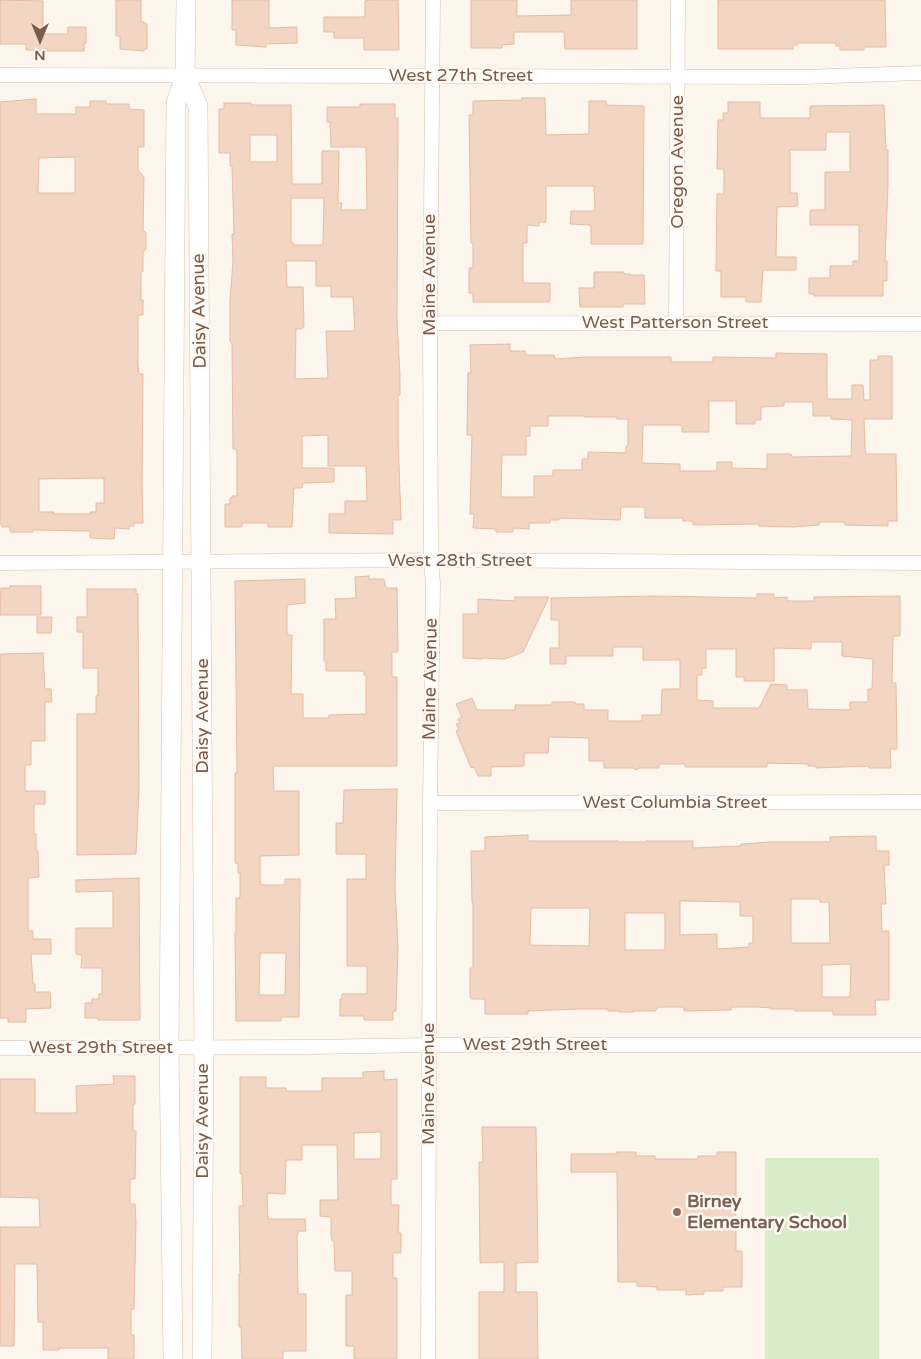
<!DOCTYPE html>
<style>
body{margin:0}
#map{position:relative;width:921px;height:1359px;overflow:hidden;background:#fdf6ec;font-family:"Varela Round",sans-serif}
canvas{display:block}
.north{position:absolute;left:15px;top:15px;width:50px;height:50px;-webkit-text-stroke:4px #fffaf3;paint-order:stroke;rotate:180deg;font-size:14px;font-weight:700;line-height:20px;text-align:center;color:#7a5c4d}
.north::after{content:'';display:block;margin:auto;width:18px;height:22px;background:#7a5c4d;clip-path:polygon(50% 0,100% 100%,50% 72%,0 100%)}
</style>
<div id="map">
<canvas width="921" height="1359"></canvas>
<div class="north">N</div>
</div>
<script>
const context = document.querySelector('canvas').getContext('2d');
context.lineJoin = 'round';
function paint(path, color) {
  context.fillStyle = color;
  context.fill(path, 'evenodd');
}
function shape(rows) {
  const path = new Path2D();
  for (const r of rows) {
    path.moveTo(r[0], r[1]);
    for (let i = 2; i < r.length; i += 2) path.lineTo(r[i], r[i + 1]);
  }
  return path;
}
function trace(path, color, width, dash) {
  context.strokeStyle = color;
  context.lineWidth = width;
  context.lineCap = dash ? 'butt' : 'round';
  context.setLineDash(dash || []);
  context.stroke(path);
}
function drawText(font, color, halo, rows, align = 'center') {
  context.font = font + ' "Varela Round",sans-serif';
  context.lineWidth = 5;
  context.setLineDash([]);
  context.textBaseline = 'middle';
  context.strokeStyle = halo;
  context.fillStyle = color;
  for (const [text, x, y, turn = 0] of rows) {
    context.save();
    context.translate(x, y);
    context.rotate((+turn || 0) * Math.PI / 180);
    context.textAlign = isNaN(turn) ? turn : align;
    if (halo) context.strokeText(text, 0, 0);
    context.fillText(text, 0, 0);
    context.restore();
  }
}
paint(shape([
 [765,1158,879,1158,879,1359,765,1359]
]), '#d8ecc9');
const building = shape([
 [0,0,43,1,43,34,68,34,68,27,86,27,86,43,84,43,84,51,36,51,36,50,26,50,26,44,0,44,0,0],
 [116,0,141,0,141,21,147,24,147,49,144,49,144,51,120,49,120,36,116,36,116,0],
 [232,0,269,0,269,28,297,27,297,43,266,44,266,47,236,45,236,30,232,30,232,0],
 [368,0,398,0,399,50,364,50,364,38,334,38,334,32,324,32,324,17,365,17,365,1,368,0],
 [471,0,517,0,517,16,571,15,571,0,637,0,637,49,565,49,564,32,514,32,514,44,502,45,502,48,471,48,471,0],
 [718,0,885,0,886,47,864,47,864,50,840,50,840,46,836,46,836,43,797,43,797,45,793,45,793,49,718,49,718,0],
 [522,98,545,98,546,135,589,134,589,101,606,101,606,105,644,106,643,244,591,244,591,225,570,224,571,211,595,211,594,186,546,186,546,222,539,222,539,226,527,225,527,243,523,243,523,283,550,283,550,302,473,302,473,293,469,293,469,268,473,268,473,243,471,243,469,115,473,115,473,101,522,100,522,98],
 [36,99,36,114,76,114,76,107,90,107,90,101,106,101,106,104,129,104,129,109,144,110,144,147,138,147,138,170,144,177,143,230,146,233,146,249,143,252,143,271,141,273,141,300,143,300,143,315,138,315,138,364,139,374,143,374,142,486,143,523,134,523,134,526,129,526,129,529,115,528,114,539,90,538,90,531,33,530,33,532,10,532,10,527,2,527,2,524,0,524,0,102,36,99],
 [75,157,75,193,38,193,39,158,75,157],
 [104,478,104,503,96,503,96,512,90,512,90,514,54,514,54,512,39,512,39,479,104,478],
 [728,102,760,102,760,118,810,118,810,106,884,105,886,150,888,150,888,185,885,261,887,261,887,281,883,281,883,296,814,296,814,294,809,294,809,278,830,278,830,266,853,266,853,261,859,261,859,225,810,225,810,210,825,210,825,172,850,172,850,132,826,132,826,150,790,150,790,193,797,193,798,206,777,207,776,257,796,257,796,270,763,270,761,302,746,302,746,297,721,297,721,271,716,271,717,194,724,194,724,169,717,169,718,120,723,120,723,113,728,113,728,102],
 [224,103,251,103,251,105,291,105,292,184,322,184,322,151,339,151,338,203,342,203,341,210,367,210,366,147,331,147,330,122,327,122,327,107,360,107,360,104,395,104,395,118,398,118,397,320,400,377,400,395,398,395,398,439,401,520,393,520,393,534,329,533,329,514,345,514,345,501,367,501,366,466,328,466,328,435,302,436,302,468,334,468,334,482,303,483,302,488,294,488,292,527,268,527,268,523,242,523,242,527,225,527,225,504,230,504,230,498,232,498,232,496,237,496,237,452,236,449,233,449,232,344,230,341,230,301,233,261,232,234,234,234,232,166,230,166,230,153,219,153,219,109,224,109,224,103],
 [250,135,277,135,277,162,250,162,250,135],
 [291,198,324,198,323,245,294,245,294,243,291,243,291,198],
 [286,261,316,261,316,286,331,286,331,297,353,297,355,331,326,331,328,378,295,379,296,329,302,329,302,327,304,327,303,287,287,287,286,261],
 [595,272,624,272,624,274,630,274,630,275,644,275,645,304,623,304,623,307,580,307,579,288,594,288,594,273,595,272],
 [510,344,510,351,525,351,525,355,554,355,555,359,586,357,671,357,671,362,713,362,713,357,776,358,776,353,827,354,827,399,852,399,852,385,863,385,864,400,870,400,870,360,878,360,878,356,892,356,892,419,864,419,865,448,866,454,896,454,897,521,888,521,888,526,845,525,845,522,819,522,819,525,792,527,759,526,759,524,693,525,693,521,683,521,683,518,645,518,645,507,621,507,620,520,559,518,559,520,550,520,550,523,529,523,529,529,513,528,513,532,496,532,496,529,473,528,474,514,470,514,472,435,467,435,468,373,471,373,470,345,510,344],
 [709,401,736,401,736,424,755,424,755,420,761,420,761,407,784,406,784,402,813,402,813,416,831,416,831,419,852,420,851,456,792,457,791,454,767,454,767,469,732,468,732,462,717,462,717,471,680,471,680,464,642,463,643,425,680,425,682,426,682,432,709,432,709,401],
 [548,416,584,416,584,417,617,417,617,419,628,419,628,445,626,446,626,453,588,452,588,459,582,459,582,470,553,470,553,476,534,476,534,497,501,497,502,455,526,455,526,436,530,436,530,426,548,426,548,416],
 [369,576,369,579,384,579,386,588,397,588,398,652,392,652,392,677,397,677,397,766,273,766,274,791,299,791,299,855,260,856,260,879,261,885,285,885,285,879,300,879,299,1017,281,1017,281,1021,236,1021,235,932,236,932,236,898,240,898,240,873,238,873,238,863,235,863,235,773,237,773,235,581,305,579,305,603,287,605,287,635,292,635,291,694,303,694,303,718,329,718,329,715,366,714,366,675,364,675,364,671,326,671,326,661,324,661,324,619,336,619,335,599,356,598,355,577,369,576],
 [260,953,286,953,285,995,259,995,260,953],
 [10,586,41,586,41,615,0,615,1,588,10,588,10,586],
 [87,589,136,589,136,594,138,594,139,790,136,854,77,855,77,714,96,714,96,696,98,696,98,668,83,668,83,632,77,632,77,617,87,617,87,589],
 [757,594,774,594,774,598,787,597,787,601,814,601,814,597,900,596,900,636,893,636,892,683,896,683,897,749,890,749,891,768,869,768,869,766,816,768,816,766,808,766,808,764,767,763,767,767,685,767,685,764,659,764,659,768,639,768,637,770,633,768,604,768,604,761,589,761,589,738,549,737,548,753,524,753,524,766,491,767,491,776,478,776,474,767,471,768,456,731,459,729,456,724,460,723,458,719,462,717,456,704,472,698,477,710,515,710,515,705,552,705,552,702,575,702,575,704,584,704,584,710,608,710,608,721,642,721,642,715,661,715,662,689,680,689,680,660,643,660,643,647,613,647,613,656,566,656,566,664,550,664,550,648,559,648,559,620,551,620,551,598,656,596,757,598,757,594],
 [811,642,842,642,842,656,873,659,872,689,868,689,868,702,850,702,850,710,808,709,807,690,787,690,787,685,771,684,759,708,713,708,713,701,697,700,697,675,702,675,702,668,706,668,706,649,736,649,736,677,744,677,744,681,774,681,774,648,811,649,811,642],
 [515,597,549,597,523,652,505,659,482,658,482,659,463,658,463,614,478,614,478,599,515,601,515,597],
 [37,617,52,617,51,633,37,633,37,617],
 [43,653,45,689,51,689,52,702,45,702,45,741,31,741,31,765,25,765,25,791,45,791,45,804,34,804,34,834,36,834,36,850,38,851,39,877,28,878,28,931,33,931,33,939,51,939,51,954,31,954,33,984,35,984,35,992,50,992,51,1008,26,1009,26,1022,8,1022,8,1018,0,1018,0,654,43,653],
 [397,789,395,888,398,948,396,1011,393,1011,393,1020,364,1020,364,1016,340,1016,340,999,342,999,342,994,367,994,367,966,347,966,347,879,366,879,366,854,336,854,336,823,343,823,344,790,397,789],
 [528,835,528,841,618,841,618,842,646,842,646,841,693,841,693,848,741,846,741,844,770,842,830,842,830,837,876,836,876,851,889,851,889,865,884,865,886,904,881,904,882,931,889,931,889,1000,875,1000,876,1015,833,1015,833,1011,795,1011,795,1009,771,1009,771,1008,758,1007,731,1007,731,1010,684,1011,684,1007,659,1007,655,1011,633,1011,633,1012,619,1012,619,1011,608,1011,608,1009,579,1009,528,1011,528,1014,485,1014,485,999,471,999,470,996,470,968,473,968,473,903,472,903,471,851,485,851,485,837,528,835],
 [791,899,820,899,820,902,829,902,830,943,791,943,791,899],
 [680,901,740,902,740,916,753,916,753,943,749,943,749,947,717,949,717,934,680,935,680,901],
 [531,908,590,908,589,946,530,945,531,908],
 [625,913,665,913,665,950,625,950,625,913],
 [851,964,850,997,822,997,822,965,851,964],
 [139,878,140,1020,98,1020,98,1018,85,1018,85,1003,92,1003,92,999,99,999,99,994,102,994,102,968,81,968,82,955,76,954,76,928,113,928,113,891,76,892,76,880,139,878],
 [384,1071,384,1080,397,1079,397,1179,391,1179,391,1205,399,1205,398,1233,401,1233,401,1253,393,1253,393,1278,397,1278,397,1359,354,1359,354,1346,346,1346,346,1295,352,1295,352,1271,335,1271,334,1241,332,1241,331,1234,331,1217,320,1216,320,1200,338,1200,337,1145,302,1145,302,1160,286,1160,285,1194,267,1193,268,1219,305,1219,306,1231,298,1231,298,1234,297,1234,298,1294,306,1294,306,1351,283,1351,283,1359,242,1359,241,1327,239,1327,239,1274,240,1274,239,1206,243,1206,242,1174,240,1174,240,1077,266,1077,266,1088,286,1088,286,1091,322,1091,322,1078,363,1078,363,1072,384,1071],
 [381,1132,381,1159,354,1159,354,1133,381,1132],
 [113,1076,135,1076,135,1104,133,1105,133,1131,136,1131,135,1179,130,1179,130,1204,135,1204,136,1222,134,1309,131,1309,131,1335,134,1335,134,1359,108,1359,108,1348,59,1348,59,1350,43,1350,43,1322,38,1322,37,1264,15,1264,14,1346,0,1346,0,1227,40,1227,39,1198,0,1197,0,1079,35,1079,35,1113,77,1113,76,1086,114,1084,113,1076],
 [482,1127,536,1127,538,1262,516,1263,516,1292,537,1292,538,1359,479,1359,479,1292,504,1292,504,1262,480,1263,479,1162,483,1162,482,1127],
 [617,1152,636,1152,636,1156,655,1156,655,1159,698,1159,698,1156,717,1156,717,1152,736,1152,736,1251,742,1251,742,1287,723,1287,723,1291,704,1291,704,1294,686,1295,686,1290,657,1290,657,1287,637,1286,637,1282,618,1282,617,1172,571,1172,571,1154,617,1154,617,1152]
]);
paint(building, '#f3d5c3');
trace(building, '#e6bba3', 1);
const street = shape([
 [0,75,802,77,921,73],
 [430,323,921,324],
 [676,323,678,0],
 [0,563,431,560,921,563],
 [430,803,921,802],
 [0,1048,310,1047,429,1045,921,1045],
 [428,1359,430,803,433,584,431,560,430,323,433,0]
]);
const secondary = shape([
 [185,76,198,106,204,1047,202,1359],
 [173,1359,169,1048,176,103,185,76,186,0]
]);
trace(street, '#d1beb0', 15);
trace(secondary, '#d6c0b0', 20);
trace(street, '#fff', 14);
trace(secondary, '#fff', 19);
for (const [x, y, r, color] of [
 [677,1212,5,"#8d6e63"]
]) {
  const dot = new Path2D();
  dot.arc(x, y, r, 0, 2 * Math.PI);
  context.fillStyle = color;
  context.fill(dot);
  trace(dot, '#fffaf3', 2);
}
drawText('18px', '#7a5c4d', '#fffaf3', [
 ["West 27th Street",461,76],
 ["Oregon Avenue",678,162,-90],
 ["Maine Avenue",430,275,-90],
 ["Daisy Avenue",200,311,-91],
 ["West Patterson Street",675,323],
 ["West 28th Street",460,561],
 ["Maine Avenue",431,679,-89],
 ["Daisy Avenue",203,716,-90],
 ["West Columbia Street",675,803],
 ["West 29th Street",535,1045],
 ["West 29th Street",101,1048],
 ["Maine Avenue",429,1084,-90],
 ["Daisy Avenue",203,1121,-90]
]);
drawText('bold 18px', '#785e54', '#fffaf3', [
 ["Birney",687,1202],
 ["Elementary School",687,1223]
], 'left');
</script>
